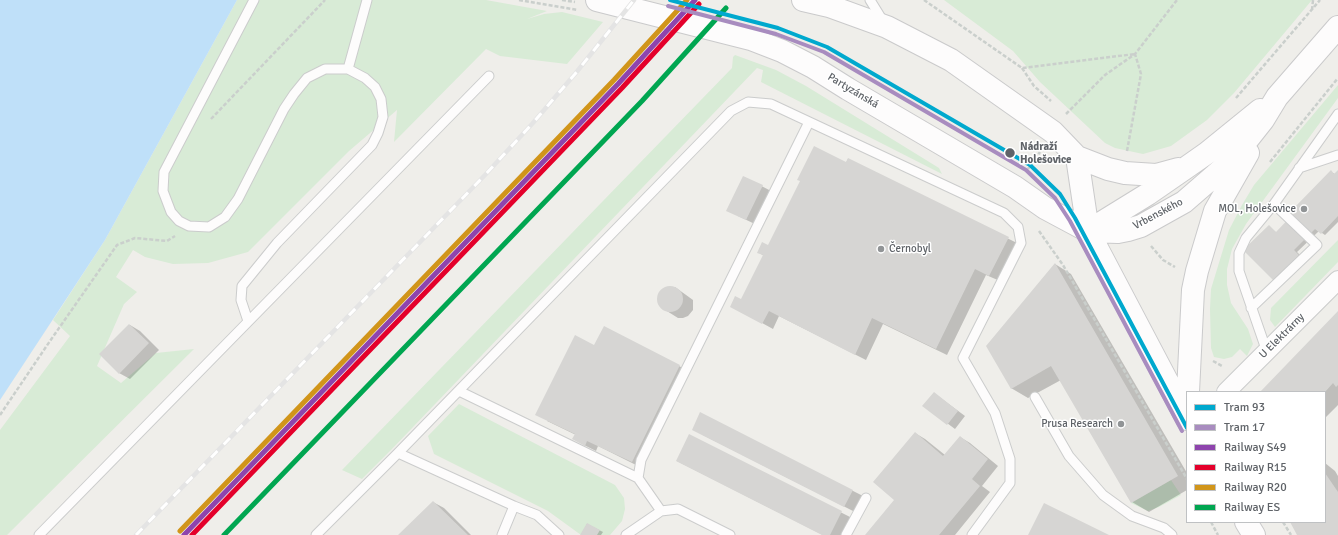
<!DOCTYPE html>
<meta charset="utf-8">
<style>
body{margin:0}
#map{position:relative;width:1338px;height:535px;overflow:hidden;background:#efeeea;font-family:Signika,sans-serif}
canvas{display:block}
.legend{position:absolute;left:1186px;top:391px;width:140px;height:132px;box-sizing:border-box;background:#fff;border:1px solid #bfc1c3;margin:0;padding:5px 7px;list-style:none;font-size:12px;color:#5f6368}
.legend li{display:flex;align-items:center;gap:8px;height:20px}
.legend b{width:20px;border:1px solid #bfc1c3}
</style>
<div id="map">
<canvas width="1338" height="535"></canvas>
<ul class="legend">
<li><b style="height:5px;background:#00a9ce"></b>Tram 93</li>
<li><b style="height:5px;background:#a88cbf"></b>Tram 17</li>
<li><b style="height:5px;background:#8e44ad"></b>Railway S49</li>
<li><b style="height:5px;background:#e4002b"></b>Railway R15</li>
<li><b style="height:5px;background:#d1951a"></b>Railway R20</li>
<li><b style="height:5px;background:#00a651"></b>Railway ES</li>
</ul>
</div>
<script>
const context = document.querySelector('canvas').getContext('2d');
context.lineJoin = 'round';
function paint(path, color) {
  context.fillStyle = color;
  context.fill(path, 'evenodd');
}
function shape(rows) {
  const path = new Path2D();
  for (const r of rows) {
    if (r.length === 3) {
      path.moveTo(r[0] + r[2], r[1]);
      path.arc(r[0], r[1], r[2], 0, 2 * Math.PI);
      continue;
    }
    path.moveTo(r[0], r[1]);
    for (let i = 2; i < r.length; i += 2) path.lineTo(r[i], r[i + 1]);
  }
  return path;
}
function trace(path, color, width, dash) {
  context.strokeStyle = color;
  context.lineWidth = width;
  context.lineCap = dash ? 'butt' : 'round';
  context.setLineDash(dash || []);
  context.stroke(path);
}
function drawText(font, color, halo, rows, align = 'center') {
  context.font = font + ' Signika,sans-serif';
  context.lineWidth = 3;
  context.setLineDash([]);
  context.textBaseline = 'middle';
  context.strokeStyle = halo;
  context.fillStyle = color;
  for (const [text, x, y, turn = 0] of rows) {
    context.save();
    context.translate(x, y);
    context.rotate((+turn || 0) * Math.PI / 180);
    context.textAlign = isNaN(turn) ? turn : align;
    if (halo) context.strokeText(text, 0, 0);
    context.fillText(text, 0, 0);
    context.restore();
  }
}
paint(shape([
 [237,0,486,0,547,11,527,19,544,14,562,12,603,22,567,64,500,56,486,49,394,142,397,110,349,151,248,252,208,263,173,264,145,257,133,250,116,277,137,292,124,304,97,366,121,383,156,353,194,349,7,535,0,535,0,430,70,336,53,320,105,240],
 [944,0,1312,0,1234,93,1207,120,1171,146,1143,154,1115,148,1105,143,1040,82,1013,51],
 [735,55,776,70,806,86,939,168,942,174,761,82,763,70,757,68,391,450,362,479,342,470,732,68,733,57],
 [1338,85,1338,98,1246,224,1232,249,1227,269,1227,285,1231,303,1248,329,1253,344,1247,356,1240,349,1232,357,1224,359,1214,357,1211,348,1210,309,1211,289,1229,230,1242,205,1254,185],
 [1338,240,1338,262,1275,327,1270,320,1271,308],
 [459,404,615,485,624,498,625,509,622,521,610,535,581,535,548,511,434,454,428,436],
 [1171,480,1181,495,1159,507,1148,511,1131,503]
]), '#d8ebd6');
paint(shape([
 [0,0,237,0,105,240,0,400]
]), '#bfe0f9');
paint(shape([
 [848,159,1019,244,1000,281,986,275,947,355,883,324,866,360,779,316,773,329,742,312,742,300,764,256,758,252,768,246,846,163],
 [1338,171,1338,222,1325,235,1319,231,1297,252,1302,257,1277,282,1273,280,1269,227,1277,233,1298,210,1331,172,1335,174],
 [744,177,773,192,757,225,738,216],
 [1055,264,1071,274,1187,473,1187,490,1149,512,1132,502,1061,380,1028,398,1011,388],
 [666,287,675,287,693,300,693,310,688,316,683,318,678,318,662,308,659,305,658,300,659,295],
 [1338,313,1338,405,1325,418,1325,392,1261,392],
 [130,325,140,331,159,350,130,379,119,373],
 [595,346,679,366,690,372,642,468,598,446,596,451,584,445,576,435,547,421],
 [934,393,965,416,955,429,924,406],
 [701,414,863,496,855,512,703,435],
 [915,433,925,439,945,455,960,437,970,443,998,466,982,486,990,492,955,535,866,535,896,500],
 [690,436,852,518,844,535,823,535,677,461],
 [1325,463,1335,471,1338,476,1338,535,1299,535,1291,522,1325,522],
 [433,502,444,508,471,535,400,535],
 [587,524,603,532,601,535,581,535]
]), '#0003');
paint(shape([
 [814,146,846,162,848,158,1009,237,989,276,975,269,936,349,872,318,855,355,769,311,762,324,730,307,735,296,741,299,763,255,757,253,762,242,768,245,800,181,797,180],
 [1331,170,1334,174,1338,170,1338,216,1321,234,1315,229,1294,250,1299,255,1273,280,1243,250,1269,225,1276,232,1297,210,1294,208],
 [743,176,763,185,746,220,726,211],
 [1055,263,1178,476,1131,503,1051,366,1011,389,986,346],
 [670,299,13],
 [1338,311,1338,385,1336,387,1333,383,1325,392,1260,392],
 [129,324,149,343,119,374,99,354],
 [604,326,680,365,632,462,587,441,585,446,572,439,575,434,535,415,575,335,594,345],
 [934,392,958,411,947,425,922,406],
 [700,412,853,490,844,507,692,430],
 [915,432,943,456,960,436,988,459,972,479,980,486,939,535,865,535,894,500,873,482],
 [689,434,842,511,830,535,822,535,676,461],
 [1325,473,1338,492,1338,535,1297,535,1290,522,1325,522],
 [433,501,468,535,398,535],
 [1044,503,1109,535,1028,535],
 [587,523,600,530,597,535,580,535]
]), '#d6d5d3');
const service = shape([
 [870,0,883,21],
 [348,69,367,0],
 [1299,168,1338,155],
 [1251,308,1317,245,1274,204],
 [248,321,241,300,242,286,277,243,372,145,378,133,383,117,381,99,375,87,365,78,348,69,325,69,307,78,294,94,284,109,238,199,225,217,209,227,189,226,179,221,171,212,163,191,164,172,254,0],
 [1267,352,1239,271,1239,253,1246,238,1274,204,1338,114],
 [459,391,638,478],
 [1035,397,1069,456,1103,495,1132,516,1164,528,1172,535],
 [398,453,514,506,537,515,559,535],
 [661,511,638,478,641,460,809,122],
 [39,535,489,76],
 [316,535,398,453,731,111,748,102,771,104,1004,213,1018,227,1021,243,963,358,995,413,1010,459,1010,483,972,535],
 [502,535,514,506],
 [626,535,661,511,678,509,730,535],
 [846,535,866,498]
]);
const minor = shape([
 [1226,392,1338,280]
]);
const secondary = shape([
 [597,0,751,39,782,51,813,67,848,89,1015,187,1045,208,1088,231],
 [803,0,829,6,887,27,951,60,1053,132,1077,157,1088,231,1187,419],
 [1077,157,1108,169,1125,173,1156,175,1178,169],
 [1088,231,1118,232,1128,230,1141,226,1184,202,1229,163,1263,120,1277,97,1338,27],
 [1088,231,1148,194,1187,167,1207,153,1260,110],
 [1188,392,1193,290,1197,271,1215,211,1248,153],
 [1246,522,1254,535]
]);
trace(service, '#cbcccc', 11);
trace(minor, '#cbcccc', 20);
trace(secondary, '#cacacb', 24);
trace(shape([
 [519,0,578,10],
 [562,0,575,2],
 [924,0,1022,68,1135,54],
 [1312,10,1313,0],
 [1022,68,1034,86,1051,101],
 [1236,98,1320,0],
 [1066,114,1105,75,1135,54,1177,0],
 [211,119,325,0],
 [1127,151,1141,74,1135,54],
 [1270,162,1338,78],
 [1028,169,1040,152],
 [1039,231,1063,265,1187,479],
 [1151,246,1163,260,1175,267],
 [1213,361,1222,366],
 [0,415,50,341,117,245,135,238,167,241,175,236],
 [1211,522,1218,535],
 [1283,522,1291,535]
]), '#cacfcc', 2.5, [4, 2]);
trace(service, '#fdfcfc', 9);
trace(minor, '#fdfcfc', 18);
trace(secondary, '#fdfcfc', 22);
const rail = shape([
 [136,535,485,175,532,124,575,74,634,0]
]);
trace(rail, '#e4e4e4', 4.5);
trace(rail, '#fff', 3, [9]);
trace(shape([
 [184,535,618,84,695,0]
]), '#8e44ad', 5);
trace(shape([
 [192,535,622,88,699,4]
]), '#e4002b', 5);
trace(shape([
 [180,531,614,80,687,0]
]), '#d1951a', 5);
trace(shape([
 [224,535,642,101,726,8]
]), '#00a651', 5);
trace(shape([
 [670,0,778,28,827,47,1030,165,1060,194,1075,218,1187,428]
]), '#00a9ce', 4);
trace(shape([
 [668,6,776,34,824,52,1026,170,1055,198,1070,221,1182,431]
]), '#a88cbf', 4);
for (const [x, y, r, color] of [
 [1010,153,5.5,"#5f6368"],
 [1304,209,4,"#919496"],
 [881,249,4,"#919496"],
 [1121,424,4,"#919496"]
]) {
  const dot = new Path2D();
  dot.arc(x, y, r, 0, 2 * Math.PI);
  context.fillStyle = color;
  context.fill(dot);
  trace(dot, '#fff', 1.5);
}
drawText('11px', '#5f6368', '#fff', [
 ["Partyzánská",853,91,31],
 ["Vrbenského",1158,214,-28],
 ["U Elektrárny",1282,336,-45]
]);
drawText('bold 11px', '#5f6368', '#fff', [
 ["Nádraží",1020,147],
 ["Holešovice",1020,160]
], 'left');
drawText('11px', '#5f6368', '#fff', [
 ["MOL, Holešovice",1296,209],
 ["Černobyl",889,249,"left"],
 ["Prusa Research",1113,424]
], 'right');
</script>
